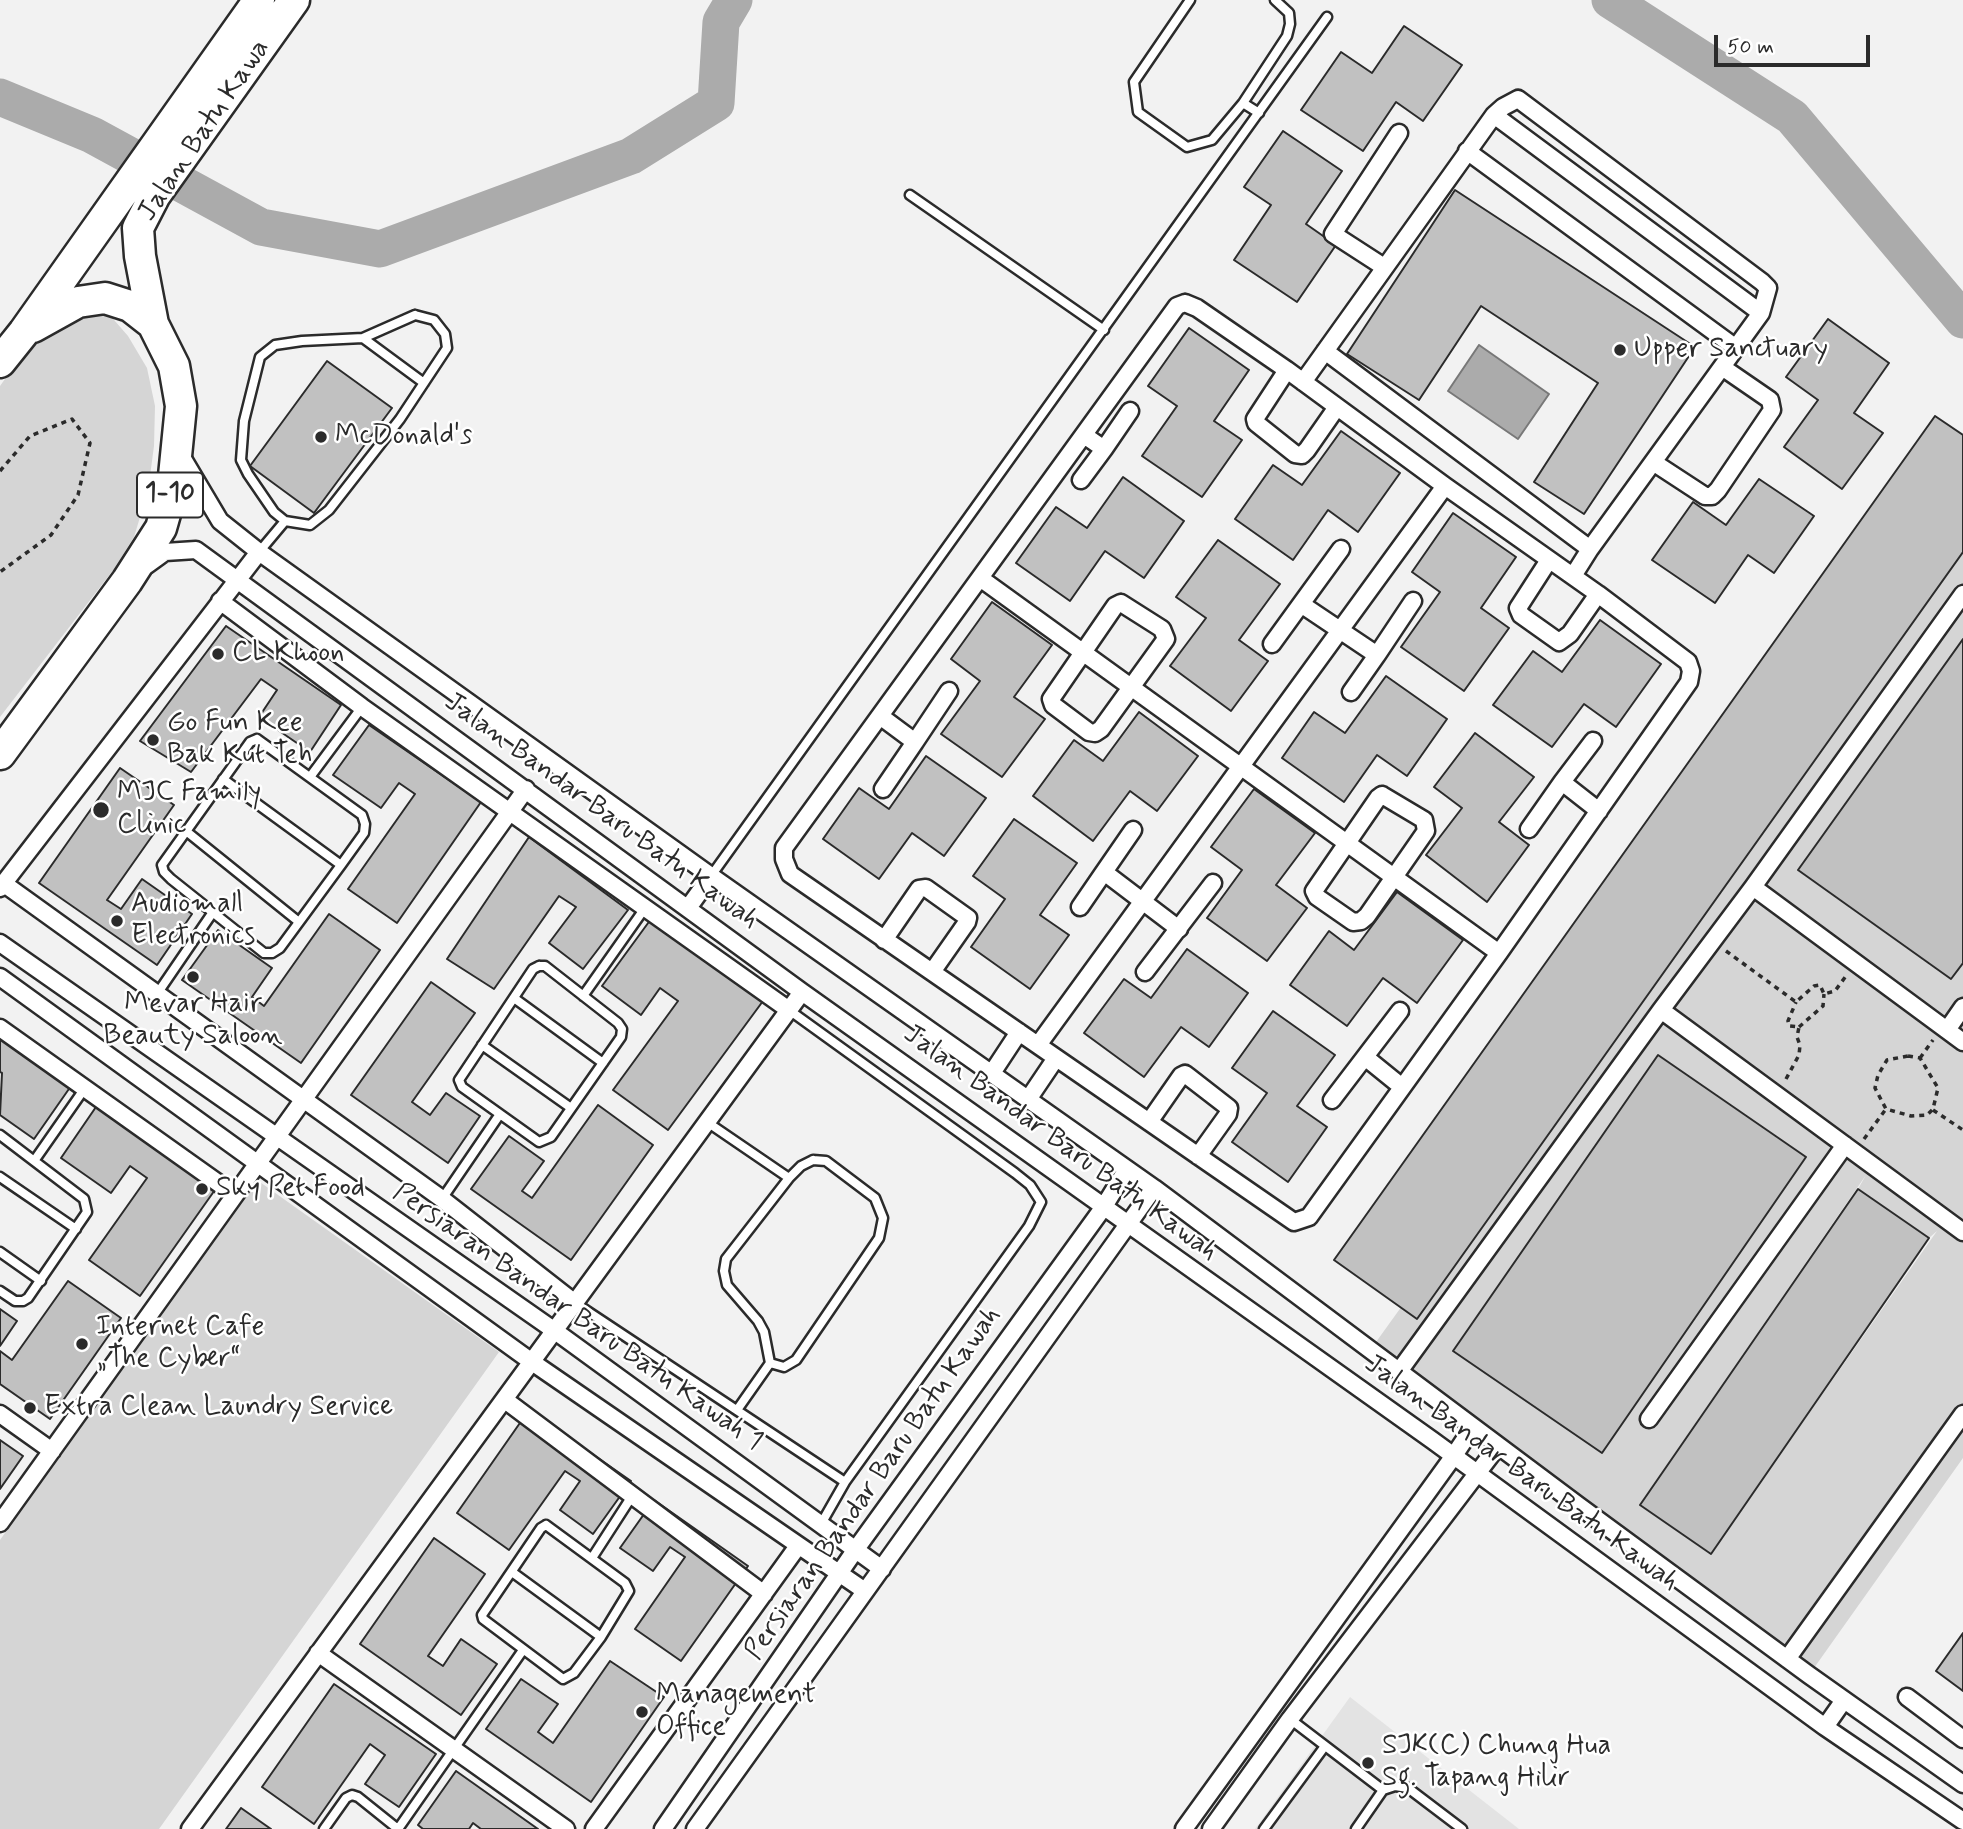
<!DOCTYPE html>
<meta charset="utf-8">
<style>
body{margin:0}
#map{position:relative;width:1963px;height:1829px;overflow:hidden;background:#f2f2f2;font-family:Mynerve,sans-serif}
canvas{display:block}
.scale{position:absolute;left:1714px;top:35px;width:156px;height:32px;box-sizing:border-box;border:4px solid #2b2b2b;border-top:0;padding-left:9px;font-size:21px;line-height:24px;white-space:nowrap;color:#2b2b2b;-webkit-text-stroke:5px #fff;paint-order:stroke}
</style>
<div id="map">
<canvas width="1963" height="1829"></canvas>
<div class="scale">50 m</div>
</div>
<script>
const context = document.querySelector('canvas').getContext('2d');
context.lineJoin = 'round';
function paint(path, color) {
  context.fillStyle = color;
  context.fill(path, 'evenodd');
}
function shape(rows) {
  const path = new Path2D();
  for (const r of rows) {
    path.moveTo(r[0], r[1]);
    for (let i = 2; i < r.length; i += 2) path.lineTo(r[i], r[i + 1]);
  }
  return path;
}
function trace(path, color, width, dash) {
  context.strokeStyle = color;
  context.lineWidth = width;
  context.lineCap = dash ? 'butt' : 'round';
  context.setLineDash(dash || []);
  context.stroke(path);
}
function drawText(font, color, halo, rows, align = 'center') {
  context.font = font + ' Mynerve,sans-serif';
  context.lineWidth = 5;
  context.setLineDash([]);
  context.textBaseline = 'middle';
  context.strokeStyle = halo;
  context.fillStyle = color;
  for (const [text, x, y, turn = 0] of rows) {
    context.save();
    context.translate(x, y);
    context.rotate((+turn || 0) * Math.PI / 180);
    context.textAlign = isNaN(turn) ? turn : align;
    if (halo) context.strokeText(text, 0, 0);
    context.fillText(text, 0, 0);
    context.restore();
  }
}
paint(shape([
 [1350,1697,1519,1829,1255,1829]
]), '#e3e3e3');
paint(shape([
 [79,312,108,313,128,336,147,368,155,406,154,446,148,491,134,537,114,569,0,717,0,386,22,355],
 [1963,526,1963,641,1798,870,1951,979,1963,963,1963,998,1944,1024,1963,1008,1963,1458,1809,1675,1371,1349],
 [1657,1056,1658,1056,1518,1396,1453,1351],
 [1806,1157,1598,1450,1543,1413,1543,1412],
 [1866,1175,1858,1189,1929,1238,1937,1231,1711,1553,1640,1504],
 [257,1180,499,1352,159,1829,0,1829,0,1540]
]), '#d5d5d5');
const water = shape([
 [1479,345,1549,394,1518,439,1448,391,1479,345]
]);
paint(water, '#ababab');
trace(water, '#787878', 2);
trace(shape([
 [1610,0,1792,117,1963,320],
 [0,97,92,135,261,227,380,249,631,156,716,103,721,22,734,0]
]), '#ababab', 37);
const building = shape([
 [1404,26,1462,65,1423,121,1396,102,1363,151,1301,110,1341,52,1372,73,1404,26],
 [1283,131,1342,171,1306,224,1336,245,1297,302,1234,260,1271,205,1244,187,1283,131],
 [1455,190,1695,347,1584,514,1534,482,1598,383,1481,306,1419,400,1347,354,1455,190],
 [1828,319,1889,363,1854,413,1883,433,1842,489,1784,447,1818,400,1786,377,1828,319],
 [1189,328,1249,370,1214,421,1242,440,1202,497,1142,456,1177,406,1148,386,1189,328],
 [327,361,392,408,314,513,250,466,327,361],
 [1935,416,1963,435,1963,552,1417,1319,1334,1260,1935,416],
 [1341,431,1400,473,1358,532,1328,510,1293,560,1235,519,1273,465,1302,485,1341,431],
 [1123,477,1184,521,1144,578,1105,551,1070,601,1016,563,1056,507,1087,528,1123,477],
 [1759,479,1814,516,1774,573,1748,555,1715,603,1652,560,1693,502,1726,525,1759,479],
 [1453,513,1516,557,1481,608,1509,628,1464,691,1401,647,1440,592,1412,572,1453,513],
 [1218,540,1280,584,1239,640,1268,661,1231,711,1170,666,1206,618,1176,597,1218,540],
 [992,602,1052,645,1014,697,1045,719,1002,777,941,734,980,681,951,659,992,602],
 [1600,620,1661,664,1616,727,1584,704,1552,747,1493,705,1533,651,1562,672,1600,620],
 [226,626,341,705,310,752,259,717,277,690,261,679,191,772,140,741,226,626],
 [1963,639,1963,963,1951,979,1798,870,1963,639],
 [1386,676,1447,719,1407,776,1377,755,1344,802,1282,758,1314,712,1345,733,1386,676],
 [1139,712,1198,756,1157,811,1130,791,1093,841,1033,796,1074,740,1103,761,1139,712],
 [369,725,481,802,397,923,348,889,415,794,399,783,381,808,333,775,369,725],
 [1475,733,1534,777,1499,822,1529,845,1487,902,1426,855,1462,808,1434,787,1475,733],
 [926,756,986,798,944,856,912,833,879,879,823,839,859,788,889,809,926,756],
 [120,768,174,805,107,900,121,909,142,879,192,914,157,965,39,883,120,768],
 [1254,789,1315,833,1276,885,1307,908,1267,961,1207,918,1242,870,1211,847,1254,789],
 [1014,819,1077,863,1040,915,1069,935,1030,989,971,947,1005,899,973,876,1014,819],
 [529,837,628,910,583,969,549,943,576,907,559,896,494,989,447,959,529,837],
 [1397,892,1463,940,1417,1003,1383,978,1347,1026,1290,985,1329,931,1354,950,1397,892],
 [329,914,380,950,301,1063,182,980,218,930,272,968,252,997,264,1006,329,914],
 [651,919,763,1001,668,1130,613,1090,678,1001,660,988,641,1015,602,986,651,919],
 [1187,949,1248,993,1209,1047,1181,1027,1144,1077,1084,1033,1124,979,1151,998,1187,949],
 [431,982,475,1013,412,1102,430,1115,446,1093,480,1116,448,1163,351,1095,431,982],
 [1273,1011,1335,1055,1297,1106,1327,1127,1288,1182,1232,1142,1267,1093,1232,1068,1273,1011],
 [0,1036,71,1086,34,1139,0,1115,2,1073,0,1072,0,1036],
 [1658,1055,1806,1157,1602,1453,1453,1351,1658,1055],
 [98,1104,217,1187,140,1296,89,1260,147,1178,130,1166,111,1193,61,1158,98,1104],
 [598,1105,653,1145,571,1260,471,1189,509,1136,544,1161,522,1191,532,1198,598,1105],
 [1858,1189,1929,1238,1711,1554,1640,1505,1858,1189],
 [68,1281,121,1318,50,1419,0,1384,0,1351,12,1360,68,1281],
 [0,1309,17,1321,0,1346,0,1309],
 [529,1410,631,1481,593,1534,560,1510,580,1481,565,1471,509,1550,457,1513,529,1410],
 [0,1440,23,1456,0,1489,0,1440],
 [654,1500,748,1566,681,1661,635,1629,685,1557,670,1547,653,1571,620,1548,654,1500],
 [434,1538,485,1574,428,1656,443,1666,461,1639,497,1664,461,1715,360,1644,434,1538],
 [1963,1633,1963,1691,1936,1671,1963,1633],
 [610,1661,664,1697,591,1802,486,1729,521,1679,558,1704,538,1732,553,1743,610,1661],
 [334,1684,436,1754,399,1807,365,1784,385,1755,370,1744,314,1824,262,1787,334,1684],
 [456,1771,538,1829,481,1829,473,1823,469,1829,423,1829,418,1825,456,1771],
 [241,1808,271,1829,226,1829,241,1808]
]);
paint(building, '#c1c1c1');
trace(building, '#2b2b2b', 2);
const lane = shape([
 [1190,0,1134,82,1138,112,1187,147,1212,140,1243,103],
 [1259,113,1243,103,1287,36,1290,24,1289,13,1275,0],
 [910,195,1104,330],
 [415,315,434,320,445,334,447,348,400,419,329,510,310,525,285,521,274,512,248,474,241,460,244,421,260,357,275,345,302,341,363,338,415,315],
 [363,338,424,383],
 [259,552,285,521],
 [257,739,362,815,365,824,364,833,341,865,280,948,272,953,264,953,171,879,164,872,162,865,250,742,257,739],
 [310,777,362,707],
 [223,779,341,865],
 [186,831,299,922],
 [711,876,1327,17],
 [539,966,545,966,618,1023,622,1029,621,1037,551,1137,539,1142,462,1087,459,1080,533,969,539,966],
 [157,994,213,912],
 [583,996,645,908],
 [514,998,603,1063],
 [789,1010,1015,1173,1030,1185,1041,1202,1029,1226,845,1482,821,1524],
 [482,1045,571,1108],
 [707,1122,789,1178],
 [0,1135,84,1199,87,1212,28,1298,23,1301,15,1301,0,1291],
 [813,1160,826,1161,875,1198,883,1218,879,1238,796,1360,784,1367,770,1363,764,1332,758,1321,727,1285,724,1271,726,1259,789,1178,801,1166,813,1160],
 [34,1161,85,1088],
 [0,1177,76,1229],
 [442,1199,500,1114],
 [0,1252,41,1281],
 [575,1303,845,1482],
 [737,1410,770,1363],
 [546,1525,625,1583,629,1591,601,1637,574,1673,563,1679,483,1619,482,1615,541,1528,546,1525],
 [592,1558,632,1496],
 [512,1572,601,1637],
 [1290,1719,1383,1790],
 [324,1829,346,1798,352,1795,358,1797,398,1829],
 [398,1829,523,1650],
 [1264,1829,1325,1746],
 [1356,1829,1383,1790,1395,1786,1408,1788,1462,1829]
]);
const street = shape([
 [1494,115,1761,313],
 [1467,151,1736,348],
 [1384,267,1333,234,1399,133],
 [1185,303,1197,308,1287,370,1445,486,1598,594,1688,662,1691,671,1689,682,1499,953,1309,1217,1294,1222,790,874,784,859,784,848,1177,306,1185,303],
 [1325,351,1590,549],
 [1287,370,1255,419,1256,423,1295,454,1302,455,1307,450,1337,407],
 [1303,382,1494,115,1503,107,1518,99,1762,282,1768,288,1761,313,1590,549,1573,576],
 [1104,449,1130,411],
 [179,452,220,521,259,552,711,876,1154,1188,1579,1506,1809,1675,1963,1784],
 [1653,462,1705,496,1712,496,1718,490,1772,410,1770,400,1722,367],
 [1081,480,1104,449,1084,435],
 [1341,549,1301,604,1377,655,1351,692],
 [1549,560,1518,608,1521,615,1559,642,1570,634,1598,594],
 [147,565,165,552,196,550,802,992,1432,1440,1825,1727,1963,1821],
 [980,578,1499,953],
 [220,601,362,707,789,1010],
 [1121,603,1162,629,1166,639,1101,729,1095,733,1089,732,1053,705,1051,699,1115,606,1121,603],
 [1272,644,1301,604],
 [1377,655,1413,601],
 [880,716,915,742,883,789],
 [1593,741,1562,782,1599,811],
 [915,742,949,691],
 [1382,795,1424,820,1426,831,1367,916,1361,921,1353,922,1317,897,1314,891,1378,798,1382,795],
 [1529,829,1562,782],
 [1133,830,1104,872,1179,929],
 [3,883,442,1199,575,1303],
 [1753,887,1963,1042],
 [0,888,259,552],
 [1080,907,1104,872],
 [688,908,711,876],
 [884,940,919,889,926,888,968,918,967,922,932,972],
 [0,943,555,1331,882,1569],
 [1145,972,1213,883],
 [0,977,532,1362,865,1591],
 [1661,1010,1963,1232],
 [0,1028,235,1195],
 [1947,1030,1963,1007],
 [1038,1045,1445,486],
 [1365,1057,1402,1087],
 [992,1073,1019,1032],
 [1029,1098,1056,1058],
 [1332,1100,1400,1011],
 [1149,1122,1181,1076,1185,1074,1189,1077,1229,1108,1228,1114,1198,1156],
 [1400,1370,1661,1010,1753,887,1963,594],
 [505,1400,764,1594],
 [0,1414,52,1451],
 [1649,1419,1845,1145],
 [0,1523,526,789],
 [318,1653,566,1829],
 [1787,1659,1963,1414],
 [1907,1697,1963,1739],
 [1825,1727,1844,1700],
 [190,1829,802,992],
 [594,1829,798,1546],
 [663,1829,856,1549,1103,1208,1127,1169],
 [695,1829,1154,1188],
 [1184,1829,1453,1457,1473,1427],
 [1211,1829,1290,1719,1498,1446]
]);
const highway = shape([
 [33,327,78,302,105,298,130,306,153,324],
 [0,362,24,332,259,0],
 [0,754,127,581,161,528,173,486,181,406,174,366,153,324,140,256,138,228,155,195,294,0]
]);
trace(lane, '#2b2b2b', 13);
trace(street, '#2b2b2b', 21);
trace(highway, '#2b2b2b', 35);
trace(shape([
 [0,471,30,436,72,419,90,443,78,495,51,535,0,572],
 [1726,951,1796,1002,1814,986,1820,985,1824,994,1835,991,1846,976],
 [1799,1027,1823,1006,1824,994],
 [1908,1056,1920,1058,1938,1088,1933,1109,1927,1115,1911,1116,1886,1109,1875,1088,1878,1075,1887,1060,1908,1056],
 [1920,1058,1933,1040],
 [1786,1079,1799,1055,1800,1045,1797,1037,1799,1027,1789,1026,1788,1021,1796,1002],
 [1933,1110,1963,1130],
 [1864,1139,1886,1109]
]), '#2b2b2b', 3.5, [5, 5]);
trace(lane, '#fff', 8);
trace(street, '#fff', 16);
trace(highway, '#fff', 30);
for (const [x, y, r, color] of [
 [1620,350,7,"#2b2b2b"],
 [321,437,7,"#2b2b2b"],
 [218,654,7,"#2b2b2b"],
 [153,740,7,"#2b2b2b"],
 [101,810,9,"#2b2b2b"],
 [117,921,7,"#2b2b2b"],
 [193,977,7,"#2b2b2b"],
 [202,1189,7,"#2b2b2b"],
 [82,1344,7,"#2b2b2b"],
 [30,1408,7,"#2b2b2b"],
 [642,1712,7,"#2b2b2b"],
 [1368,1763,7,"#2b2b2b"]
]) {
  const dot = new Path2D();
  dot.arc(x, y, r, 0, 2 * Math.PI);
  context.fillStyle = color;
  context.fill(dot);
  trace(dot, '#fff', 2.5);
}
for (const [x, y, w] of [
 [170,495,66]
]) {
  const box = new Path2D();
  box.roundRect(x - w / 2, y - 22.5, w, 45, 5);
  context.fillStyle = '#fff';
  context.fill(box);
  trace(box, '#2b2b2b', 2);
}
drawText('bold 26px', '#2b2b2b', null, [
 ["1-10",170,495]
]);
drawText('28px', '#2b2b2b', '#fff', [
 ["Jalan Batu Kawa",205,131,-56],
 ["Jalan Bandar Baru Batu Kawah",601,812,36],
 ["Jalan Bandar Baru Batu Kawah",1060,1144,36],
 ["Persiaran Bandar Baru Batu Kawah 1",577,1318,35],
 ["Jalan Bandar Baru Batu Kawah",1521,1474,36],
 ["Persiaran Bandar Baru Batu Kawah",874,1484,-55]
]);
drawText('28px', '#2b2b2b', '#fff', [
 ["Upper Sanctuary",1634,350],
 ["McDonald's",335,437],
 ["CL Khoon",232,654],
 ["Go Fun Kee",167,724],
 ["Bak Kut Teh",167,756],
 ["MJC Family",117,794],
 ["Clinic",117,826],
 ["Audiomall",131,905],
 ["Electronics",131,937],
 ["Mevar Hair",193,1005,"center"],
 ["Beauty Saloon",193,1037,"center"],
 ["Sky Pet Food",216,1189],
 ["Internet Cafe",96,1328],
 ["„The Cyber“",96,1360],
 ["Extra Clean Laundry Service",44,1408],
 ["Management",656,1696],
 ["Office",656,1728],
 ["SJK(C) Chung Hua",1382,1747],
 ["Sg. Tapang Hilir",1382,1779]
], 'left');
</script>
